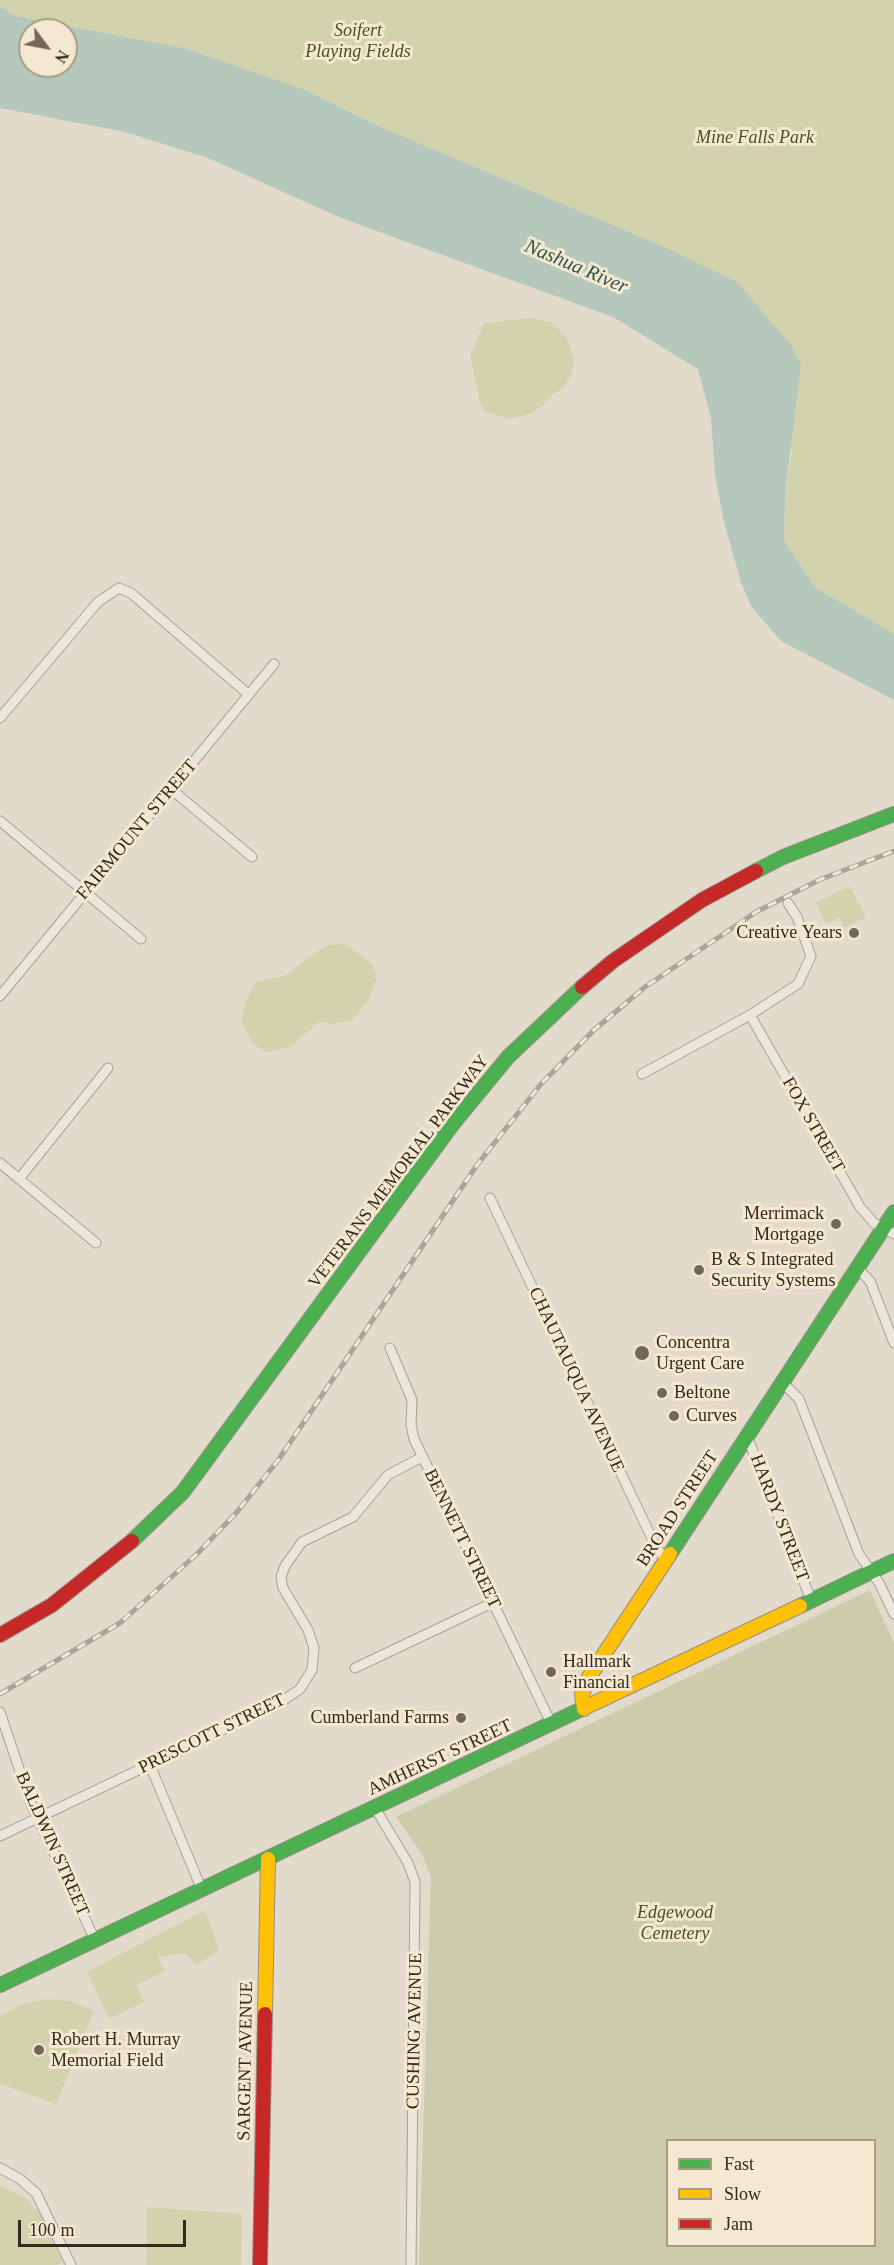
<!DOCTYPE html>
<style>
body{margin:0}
#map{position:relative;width:894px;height:2265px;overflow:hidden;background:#e2dbcb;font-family:Georgia,serif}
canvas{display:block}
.legend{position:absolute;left:666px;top:2139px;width:210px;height:108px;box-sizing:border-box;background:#f4e9d0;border:2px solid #a89c88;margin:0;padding:8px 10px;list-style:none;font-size:18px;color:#35281d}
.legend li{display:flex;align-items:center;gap:12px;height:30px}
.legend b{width:30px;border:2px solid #a89c88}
.north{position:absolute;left:18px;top:18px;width:60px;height:60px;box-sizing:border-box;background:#f4e9d0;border:2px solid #a89c88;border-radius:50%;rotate:122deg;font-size:16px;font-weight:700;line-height:24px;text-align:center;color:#35281d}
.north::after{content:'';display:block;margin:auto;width:21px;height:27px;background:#72675a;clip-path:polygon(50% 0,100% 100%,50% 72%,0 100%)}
.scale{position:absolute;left:18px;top:2220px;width:168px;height:27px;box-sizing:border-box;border:3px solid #35281d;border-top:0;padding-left:8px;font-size:18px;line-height:21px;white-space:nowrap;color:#35281d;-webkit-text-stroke:4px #f4e9d0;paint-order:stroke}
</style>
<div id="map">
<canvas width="894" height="2265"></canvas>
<ul class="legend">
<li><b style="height:8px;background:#4caf50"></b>Fast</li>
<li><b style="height:8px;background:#ffc107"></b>Slow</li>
<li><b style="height:8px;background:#c62828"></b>Jam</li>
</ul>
<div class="north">N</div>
<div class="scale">100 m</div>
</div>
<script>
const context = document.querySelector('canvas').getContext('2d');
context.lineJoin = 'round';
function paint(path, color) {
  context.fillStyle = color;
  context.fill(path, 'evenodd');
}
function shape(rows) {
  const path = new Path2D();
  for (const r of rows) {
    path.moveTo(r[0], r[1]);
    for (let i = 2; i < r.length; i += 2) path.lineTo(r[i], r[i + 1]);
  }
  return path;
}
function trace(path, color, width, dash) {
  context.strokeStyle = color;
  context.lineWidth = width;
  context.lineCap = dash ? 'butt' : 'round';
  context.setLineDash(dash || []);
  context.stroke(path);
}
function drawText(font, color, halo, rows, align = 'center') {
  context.font = font + ' Georgia,serif';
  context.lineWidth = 6;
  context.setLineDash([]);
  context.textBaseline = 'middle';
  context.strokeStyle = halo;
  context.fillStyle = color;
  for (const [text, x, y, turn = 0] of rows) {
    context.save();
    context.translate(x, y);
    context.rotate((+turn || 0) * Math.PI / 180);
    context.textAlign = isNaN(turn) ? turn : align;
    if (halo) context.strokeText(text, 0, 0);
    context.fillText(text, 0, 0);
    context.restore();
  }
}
paint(shape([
 [0,0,894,0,894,634,815,587,784,540,785,494,792,451,660,245,385,129,303,89,184,48,15,16,0,6],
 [531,318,551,322,567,338,574,360,571,375,565,385,533,413,509,419,486,412,480,403,470,356,484,323],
 [850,886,866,917,845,928,839,917,826,924,816,903],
 [326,945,346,944,372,964,377,977,369,999,353,1020,334,1024,318,1022,291,1047,266,1052,253,1044,241,1020,245,1002,256,982,286,975],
 [205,1910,219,1950,197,1965,184,1953,158,1957,165,1971,136,1985,144,2002,109,2019,87,1972],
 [46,1999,71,2001,94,2011,56,2104,0,2084,0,2016,22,2004],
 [0,2185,27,2199,35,2209,38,2207,63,2262,57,2265,0,2265],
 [147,2207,242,2214,241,2265,146,2265]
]), '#d2d2ad');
paint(shape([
 [870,1590,894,1643,894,2265,419,2265,431,1878,422,1854,396,1817],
 [668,2140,874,2140,874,2246,668,2246]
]), '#ccccad');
paint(shape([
 [0,6,15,16,184,48,303,89,385,129,660,245,737,282,791,345,801,365,785,494,784,540,815,587,894,634,894,700,781,641,751,606,741,582,724,522,715,475,711,418,698,369,613,317,341,218,208,158,125,132,0,108],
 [30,30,66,30,66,66,30,66]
]), '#b6c7bc');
const street = shape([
 [0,718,98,602,119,588,131,593,248,694],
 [171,789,252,857],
 [0,821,141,939],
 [0,996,274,664],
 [750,1015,860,1207,874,1223,894,1234],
 [642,1074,750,1015,798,984,811,956,797,917,788,903],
 [0,1163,96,1243],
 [19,1179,108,1068],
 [490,1198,656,1547,666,1560],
 [857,1268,870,1281,894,1343],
 [390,1348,412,1400,411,1425,414,1439,552,1725],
 [782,1382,799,1399,859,1554,879,1583,894,1614],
 [747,1436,811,1600],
 [355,1668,492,1603],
 [0,1712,31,1804,95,1940],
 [150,1765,202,1890],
 [375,1808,408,1863,415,1882,411,2265],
 [0,1836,281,1702,300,1689,312,1670,314,1648,308,1630,283,1588,281,1577,285,1566,302,1542,353,1517,388,1475,422,1457],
 [0,2168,20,2179,36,2193,71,2265]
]);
const fast = shape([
 [756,871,783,857,894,814],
 [132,1541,183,1492,452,1125,508,1057,582,987],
 [670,1554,894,1212],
 [800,1606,894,1561],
 [0,1985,586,1707]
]);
const slow = shape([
 [586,1707,800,1606],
 [584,1709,582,1694,589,1677,670,1554],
 [265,2014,268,1859]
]);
const jam = shape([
 [582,987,613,961,702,900,756,871],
 [0,1635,52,1605,132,1541],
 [260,2265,265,2014]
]);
trace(street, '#a7a094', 11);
trace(fast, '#978f84', 16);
trace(slow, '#978f84', 16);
trace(jam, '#978f84', 16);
trace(street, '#eae6dc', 9);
trace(fast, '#4caf50', 14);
trace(slow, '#ffc107', 14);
trace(jam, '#c62828', 14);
const rail = shape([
 [0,1694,120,1623,197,1554,237,1512,279,1459,477,1165,541,1084,594,1030,645,987,756,912,819,880,894,851]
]);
trace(rail, '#a9a59d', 5);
trace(rail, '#f4e9d0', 3, [9]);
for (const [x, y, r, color] of [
 [854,933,6,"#72675a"],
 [836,1224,6,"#72675a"],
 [699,1270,6,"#72675a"],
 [642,1353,8,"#72675a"],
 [662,1393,6,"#72675a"],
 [674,1416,6,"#72675a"],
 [551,1672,6,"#72675a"],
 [461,1718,6,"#72675a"],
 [39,2050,6,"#72675a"]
]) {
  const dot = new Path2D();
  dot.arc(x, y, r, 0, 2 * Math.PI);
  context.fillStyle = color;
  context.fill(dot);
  trace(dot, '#f4e9d0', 2);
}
drawText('italic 18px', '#465124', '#f4e9d0', [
 ["Soifert",358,31],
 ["Playing Fields",358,52],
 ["Mine Falls Park",755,138],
 ["Edgewood",675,1913],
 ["Cemetery",675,1934]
]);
drawText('18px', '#35281d', '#f4e9d0', [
 ["FAIRMOUNT STREET",137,830,-50],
 ["FOX STREET",813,1125,60],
 ["VETERANS MEMORIAL PARKWAY",399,1172,-53],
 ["CHAUTAUQUA AVENUE",576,1380,65],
 ["BROAD STREET",678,1509,-57],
 ["HARDY STREET",779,1518,69],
 ["BENNETT STREET",462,1539,64],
 ["PRESCOTT STREET",212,1734,-26],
 ["AMHERST STREET",440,1758,-25],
 ["BALDWIN STREET",52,1844,66],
 ["CUSHING AVENUE",415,2031,-89],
 ["SARGENT AVENUE",246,2061,-89]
]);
drawText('18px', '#35281d', '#f4e9d0', [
 ["Creative Years",842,933,"right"],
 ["Merrimack",824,1214,"right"],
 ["Mortgage",824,1235,"right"],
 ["B & S Integrated",711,1260],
 ["Security Systems",711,1281],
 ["Concentra",656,1343],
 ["Urgent Care",656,1364],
 ["Beltone",674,1393],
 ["Curves",686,1416],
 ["Hallmark",563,1662],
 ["Financial",563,1683],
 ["Cumberland Farms",449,1718,"right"],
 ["Robert H. Murray",51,2040],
 ["Memorial Field",51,2061]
], 'left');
drawText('italic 20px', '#2d5451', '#f4e9d0', [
 ["Nashua River",576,267,23]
]);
</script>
